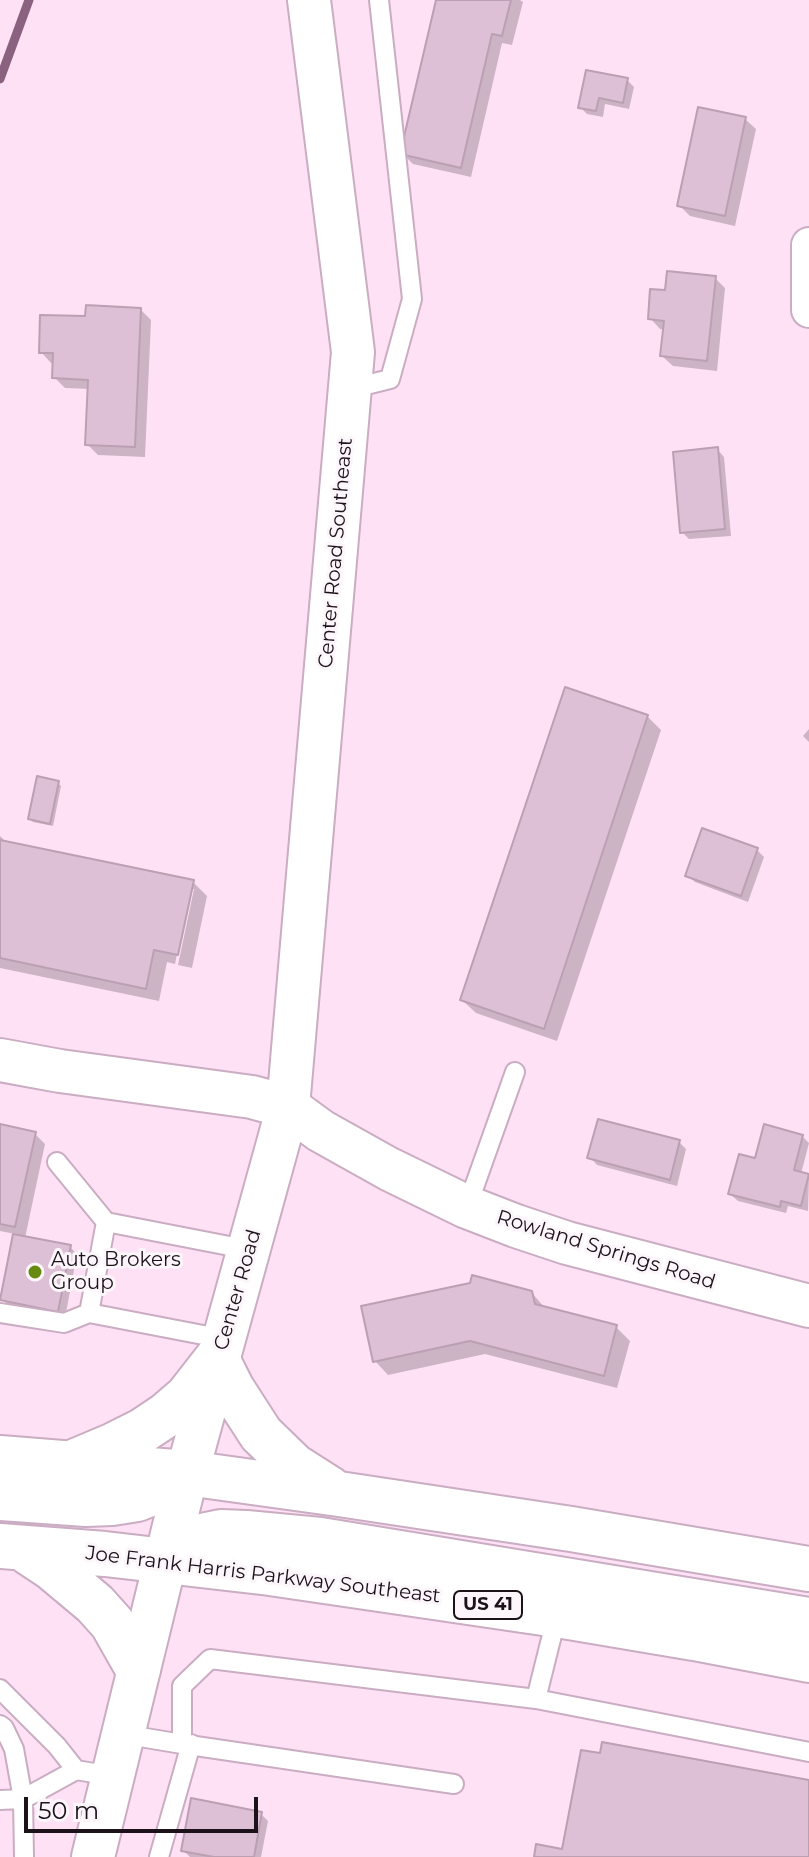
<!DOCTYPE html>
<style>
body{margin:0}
#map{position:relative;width:809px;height:1857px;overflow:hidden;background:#ffe1f6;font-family:Montserrat,sans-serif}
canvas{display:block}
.scale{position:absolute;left:24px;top:1797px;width:234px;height:36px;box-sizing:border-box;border:4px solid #1c1219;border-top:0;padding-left:10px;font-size:24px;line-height:28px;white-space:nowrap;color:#1c1219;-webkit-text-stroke:6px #fcf6fb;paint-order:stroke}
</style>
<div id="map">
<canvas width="809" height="1857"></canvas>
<div class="scale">50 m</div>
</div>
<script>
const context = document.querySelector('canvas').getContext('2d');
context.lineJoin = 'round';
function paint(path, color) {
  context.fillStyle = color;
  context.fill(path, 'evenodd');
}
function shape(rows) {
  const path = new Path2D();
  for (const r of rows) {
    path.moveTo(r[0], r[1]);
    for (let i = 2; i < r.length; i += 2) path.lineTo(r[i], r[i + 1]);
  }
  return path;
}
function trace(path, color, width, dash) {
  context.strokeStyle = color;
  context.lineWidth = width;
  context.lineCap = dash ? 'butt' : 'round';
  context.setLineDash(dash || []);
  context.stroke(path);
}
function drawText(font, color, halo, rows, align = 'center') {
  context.font = font + ' Montserrat,sans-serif';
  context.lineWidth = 6;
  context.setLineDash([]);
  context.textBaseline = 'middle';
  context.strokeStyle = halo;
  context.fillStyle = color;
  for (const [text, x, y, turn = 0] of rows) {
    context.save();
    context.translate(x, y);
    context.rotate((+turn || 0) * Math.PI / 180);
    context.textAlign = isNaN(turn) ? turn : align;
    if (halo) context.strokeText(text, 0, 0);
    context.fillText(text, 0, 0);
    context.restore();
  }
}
paint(shape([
 [438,0,520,0,523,2,512,45,502,43,471,177,413,164,402,153],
 [627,80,634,87,629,109,605,104,603,117,587,114,580,107],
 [745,119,756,129,735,226,690,216,679,205],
 [715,278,725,288,717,371,673,366,662,356,665,330,660,329,650,318,667,293],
 [141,310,151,320,145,457,98,455,87,444,90,389,65,388,54,377,54,363,51,363,41,352,87,319],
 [717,449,724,457,731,536,689,539,682,532],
 [647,716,661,730,557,1041,476,1013,462,1000],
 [809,729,809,742,803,736],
 [58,783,61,786,53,826,33,822,30,819],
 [0,836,6,842,193,882,207,896,192,968,178,965,194,889,190,889,175,964,167,962,159,1001,0,968],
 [757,850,764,857,748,902,695,882,687,875],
 [0,1126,35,1134,45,1144,25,1238,70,1247,77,1254,65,1318,9,1306,2,1299,15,1234,0,1231],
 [802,1136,809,1143,801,1174,809,1177,808,1211,788,1206,786,1213,738,1201,730,1194],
 [679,1142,686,1149,677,1186,597,1165,590,1157],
 [531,1292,546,1309,616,1327,630,1341,617,1388,485,1354,388,1375,375,1361],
 [261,1814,268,1821,261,1857,190,1857,183,1850]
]), '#0003');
trace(shape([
 [0,79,29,0]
]), '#8a617f', 9);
const building = shape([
 [436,0,511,0,502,36,492,34,461,168,400,154,436,0],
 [586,70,628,78,623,103,599,98,596,111,578,108,586,70],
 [698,107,746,117,725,216,677,206,698,107],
 [667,271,716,276,707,361,660,356,664,321,648,319,650,289,665,290,667,271],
 [86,305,141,308,135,447,85,445,88,380,52,378,53,353,39,353,40,315,85,316,86,305],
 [718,447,725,529,680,533,673,452,718,447],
 [565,687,648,715,544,1029,460,1000,565,687],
 [37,776,59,781,50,824,28,819,37,776],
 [702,828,758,848,741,896,685,876,702,828],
 [0,840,194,880,178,955,154,950,146,989,0,958,0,840],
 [598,1119,680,1140,670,1180,587,1158,598,1119],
 [0,1124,36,1132,15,1227,0,1224,0,1124],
 [764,1124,803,1135,794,1170,809,1174,801,1206,781,1201,780,1207,728,1194,739,1154,755,1158,764,1124],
 [13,1234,71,1245,58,1312,0,1300,13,1234],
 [472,1275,532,1291,535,1304,617,1325,604,1376,470,1341,373,1362,361,1306,470,1283,472,1275],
 [602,1742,809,1780,809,1857,534,1857,536,1844,562,1849,581,1750,600,1753,602,1742],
 [191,1798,262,1812,254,1857,214,1857,181,1851,191,1798]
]);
paint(building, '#ddc0d5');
trace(building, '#bb9fb3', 2);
const service = shape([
 [350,389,390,379,412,299,379,0],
 [57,1162,106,1222],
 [467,1207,515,1072],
 [0,1313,64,1323,89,1313],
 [224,1339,89,1313,106,1222,250,1250],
 [0,1689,57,1746,76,1770],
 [536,1699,557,1615],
 [0,1725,4,1728,14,1749,23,1799,24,1857],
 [122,1734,182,1744,182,1686,210,1659,536,1699,809,1752],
 [182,1744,454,1784],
 [0,1800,23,1799,76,1770,112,1776],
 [159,1857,191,1744]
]);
const minor = shape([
 [809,245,809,310]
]);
const tertiary = shape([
 [0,1060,60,1071,252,1097,288,1107,321,1131,389,1169,467,1207,516,1226,567,1243,809,1306],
 [93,1857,187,1473,288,1107,353,352,309,0]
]);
const primary = shape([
 [218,1361,232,1389,261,1434,294,1466,330,1489],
 [0,1458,187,1473,339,1494,571,1529,809,1569],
 [76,1461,114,1445,142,1431,166,1415,187,1397,219,1356],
 [0,1498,86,1504,112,1503,137,1499,162,1489,186,1473],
 [0,1546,105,1554,270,1573,557,1615,694,1638,809,1660],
 [22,1548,52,1568,95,1604,112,1623,138,1669],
 [165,1560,192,1538,221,1532,246,1533,320,1540,809,1620]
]);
trace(service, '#caadc2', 22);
trace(minor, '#caadc2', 38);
trace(tertiary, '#caadc2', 46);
trace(primary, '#caadc2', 48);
trace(service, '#fff', 18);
trace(minor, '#fff', 34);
trace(tertiary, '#fff', 42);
trace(primary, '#fff', 44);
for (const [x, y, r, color] of [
 [35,1272,8,"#678a10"]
]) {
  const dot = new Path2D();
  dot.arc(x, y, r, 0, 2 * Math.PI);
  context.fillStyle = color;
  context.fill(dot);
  trace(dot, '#fcf6fb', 3);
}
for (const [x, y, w] of [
 [488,1605,68]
]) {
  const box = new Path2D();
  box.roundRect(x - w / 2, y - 14, w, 28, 6);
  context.fillStyle = '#fcf6fb';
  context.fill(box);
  trace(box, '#1c1219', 2);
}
drawText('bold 18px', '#1c1219', null, [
 ["US 41",488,1605]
]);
drawText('20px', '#1c1219', '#fcf6fb', [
 ["Center Road Southeast",336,553,-85],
 ["Rowland Springs Road",606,1250,17],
 ["Center Road",238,1290,-74],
 ["Joe Frank Harris Parkway Southeast",263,1575,7]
]);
drawText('20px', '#1c1219', '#fcf6fb', [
 ["Auto Brokers",51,1260],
 ["Group",51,1283]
], 'left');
</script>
